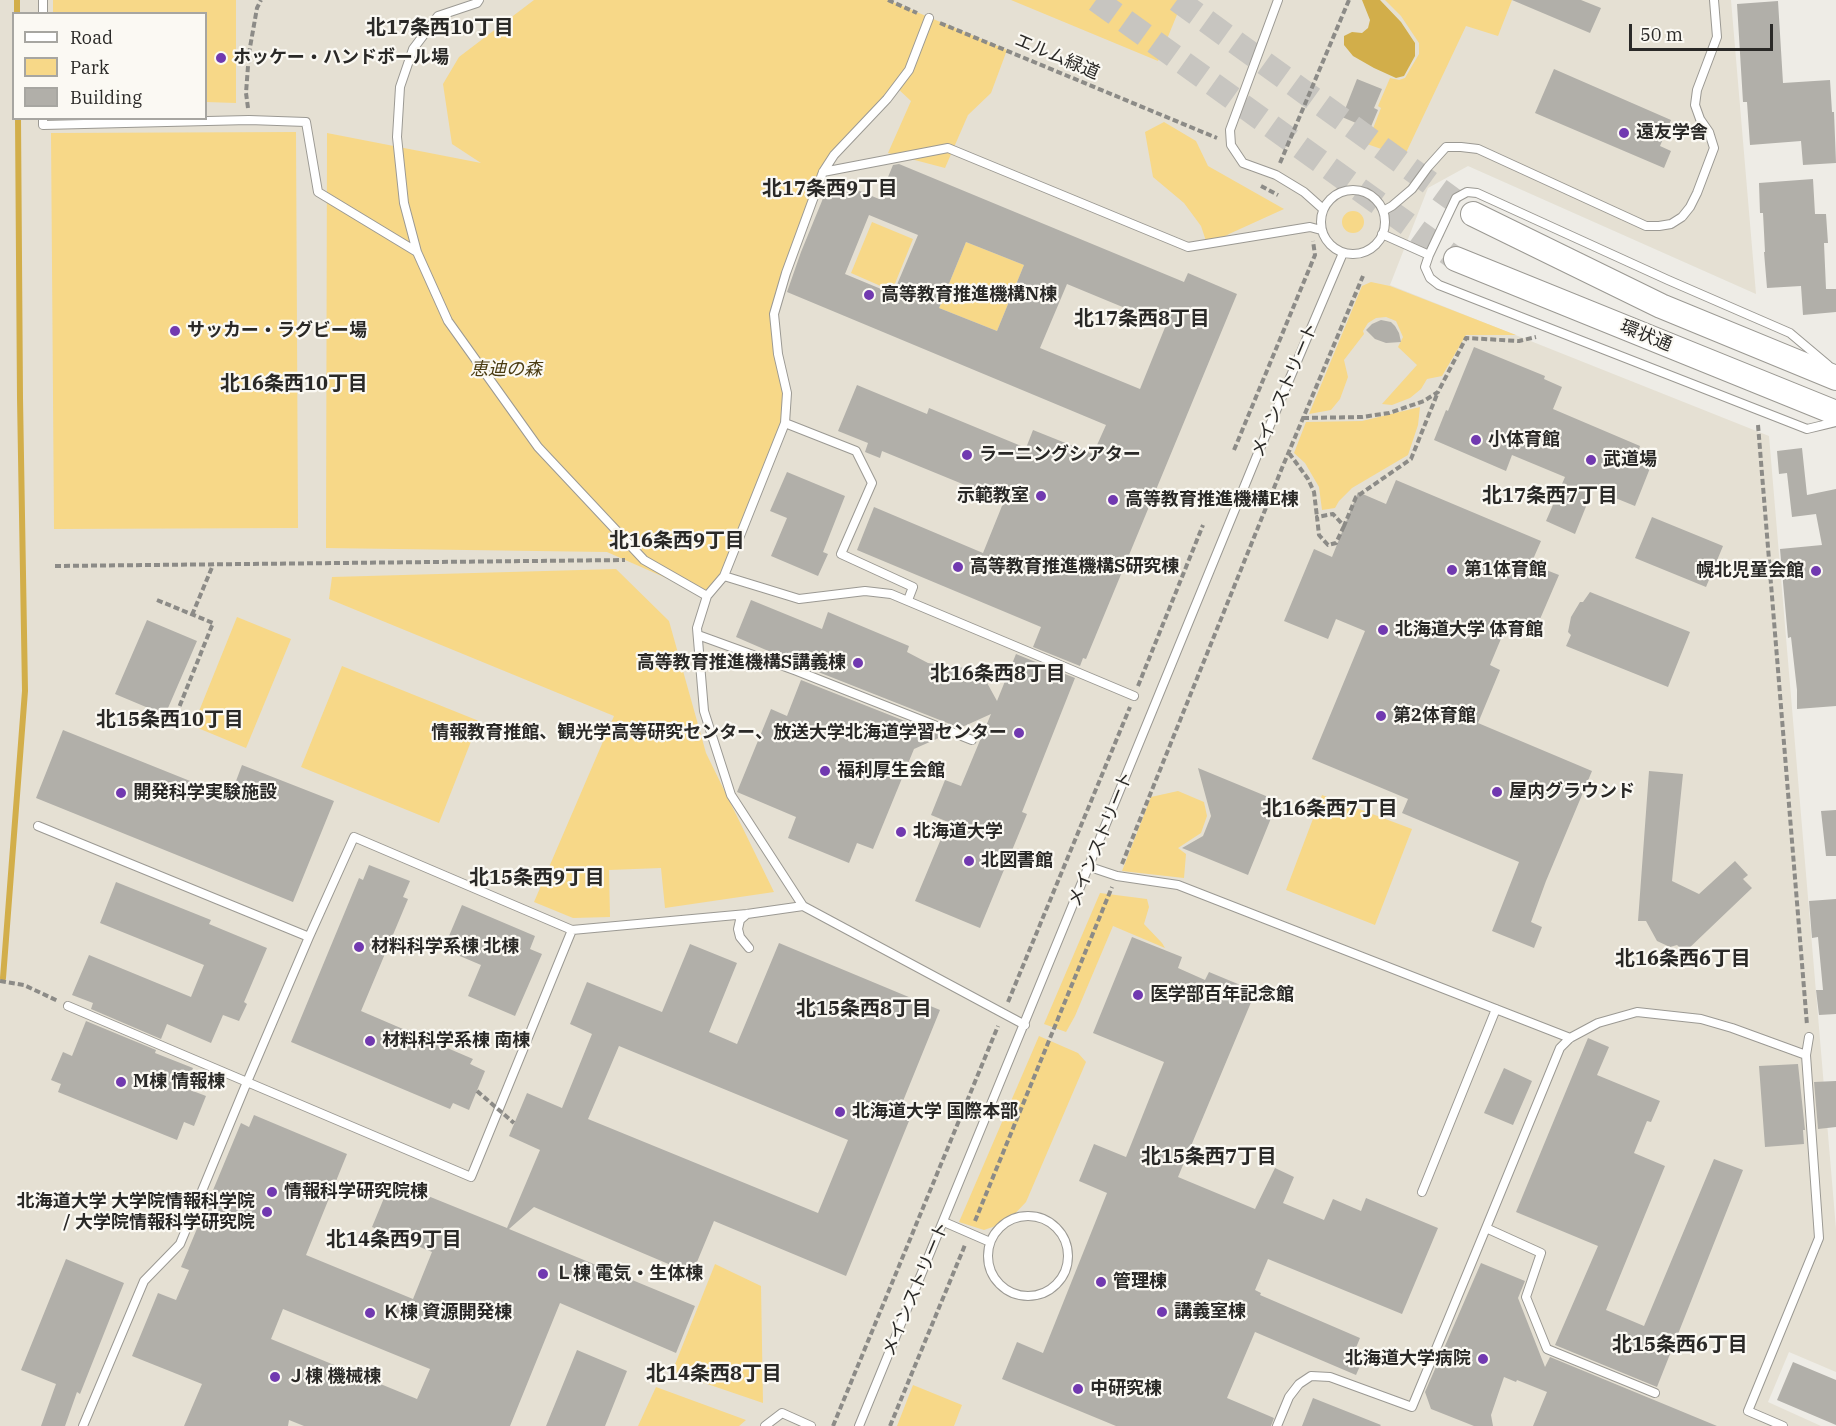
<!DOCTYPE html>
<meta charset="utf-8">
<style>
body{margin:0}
#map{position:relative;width:1836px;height:1426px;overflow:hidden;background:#eeece6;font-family:"IBM Plex Serif",serif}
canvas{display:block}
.legend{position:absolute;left:12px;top:12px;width:195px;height:108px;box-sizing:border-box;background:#fbf9f3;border:2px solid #a7a6a1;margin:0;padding:8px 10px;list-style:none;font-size:18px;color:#2a2927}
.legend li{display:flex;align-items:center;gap:12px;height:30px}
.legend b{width:30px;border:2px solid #a7a6a1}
.scale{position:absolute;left:1629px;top:24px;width:144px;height:27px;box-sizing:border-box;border:3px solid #2a2927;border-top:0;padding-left:8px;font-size:18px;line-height:21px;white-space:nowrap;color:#2a2927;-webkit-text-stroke:4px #fbf9f3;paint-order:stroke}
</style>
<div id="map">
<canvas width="1836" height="1426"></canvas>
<ul class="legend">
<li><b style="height:8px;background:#fff"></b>Road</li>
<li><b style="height:16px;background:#f7d888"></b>Park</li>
<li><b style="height:16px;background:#b1afa9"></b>Building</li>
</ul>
<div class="scale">50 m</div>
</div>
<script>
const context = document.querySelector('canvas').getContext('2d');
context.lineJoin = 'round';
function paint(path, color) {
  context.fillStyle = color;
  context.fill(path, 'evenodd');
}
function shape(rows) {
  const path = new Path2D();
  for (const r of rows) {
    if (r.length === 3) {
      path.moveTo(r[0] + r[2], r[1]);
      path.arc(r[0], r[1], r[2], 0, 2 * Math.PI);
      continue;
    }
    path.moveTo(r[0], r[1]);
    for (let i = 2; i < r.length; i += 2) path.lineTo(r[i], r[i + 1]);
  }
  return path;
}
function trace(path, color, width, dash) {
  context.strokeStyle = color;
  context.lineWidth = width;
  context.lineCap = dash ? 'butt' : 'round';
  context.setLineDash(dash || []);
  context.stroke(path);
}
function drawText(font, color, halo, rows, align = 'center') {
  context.font = font + ' "IBM Plex Serif","Noto Sans JP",serif';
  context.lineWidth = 4.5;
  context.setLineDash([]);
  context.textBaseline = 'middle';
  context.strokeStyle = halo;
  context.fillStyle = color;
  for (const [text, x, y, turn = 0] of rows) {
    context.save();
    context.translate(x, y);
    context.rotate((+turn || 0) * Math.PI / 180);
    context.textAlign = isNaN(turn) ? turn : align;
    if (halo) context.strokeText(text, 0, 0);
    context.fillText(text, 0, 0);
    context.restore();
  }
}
paint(shape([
 [0,0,1731,0,1756,294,1468,166,1428,188,1390,285,1769,436,1836,1229,1836,1372,1789,1352,1768,1402,1821,1426,0,1426],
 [14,14,206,14,206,118,14,118]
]), '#e5e0d3');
paint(shape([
 [53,0,236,0,236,103,206,102,206,14,53,13],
 [534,0,888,0,1007,50,991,93,968,115,945,168,888,153,911,101,896,87,823,172,774,314,787,393,785,423,724,576,707,596,607,552,326,548,327,133,481,163,452,144,443,84,459,57],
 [1011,0,1183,0,1158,61],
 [1385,0,1512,0,1498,36,1466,26,1404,157,1367,144,1381,108,1378,106,1390,78,1399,80,1405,78,1419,54,1419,43,1401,16],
 [1164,122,1196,141,1208,166,1284,209,1229,234,1208,247,1201,226,1184,203,1153,177,1145,132],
 [296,132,298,528,54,529,51,133],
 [1353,222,11],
 [872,222,913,239,892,291,851,273],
 [966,242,1024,265,997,331,939,308],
 [1371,282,1390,286,1516,335,1466,335,1442,376,1427,379,1421,389,1410,398,1392,405,1382,404,1417,365,1398,347,1403,337,1396,321,1386,317,1376,318,1368,323,1363,331,1364,334,1344,360,1348,377,1340,399,1331,410,1309,414,1362,286],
 [1420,407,1418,425,1408,455,1352,488,1339,501,1335,508,1322,510,1319,487,1305,463,1294,453,1306,422,1362,421],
 [616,569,669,621,706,753,774,892,665,908,661,868,609,870,610,917,573,918,534,902,614,716,329,599,332,577],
 [237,617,291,639,246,748,193,726],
 [342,666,479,721,439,823,301,767],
 [1178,791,1204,802,1207,816,1201,833,1178,848,1186,854,1184,878,1122,871,1151,797],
 [1322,795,1412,829,1375,925,1286,890],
 [1100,893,1147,899,1149,907,1144,924,1162,943,1165,948,1113,926,1075,1016,1066,1032,1044,1024],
 [1039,1036,1078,1053,1086,1062,1026,1202,1007,1222,984,1230,959,1222],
 [715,1264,761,1286,763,1403,672,1372],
 [913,1385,962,1405,954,1426,897,1426],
 [656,1387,746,1420,739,1426,638,1426]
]), '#f7d888');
paint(shape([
 [1362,0,1380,0,1401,22,1415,43,1415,56,1404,76,1396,78,1374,68,1353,56,1344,45,1344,36,1352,32,1362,33,1368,28,1370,20]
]), '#d2ae4a');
trace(shape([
 [17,0,17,14],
 [3,978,25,691,20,398,18,118]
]), '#d2ae4a', 6);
paint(shape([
 [1512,0,1581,0,1601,8,1590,33],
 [1778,1,1783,83,1830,80,1832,112,1834,112,1836,163,1803,165,1801,141,1750,145,1747,102,1743,102,1737,4],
 [1554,69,1671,120,1660,146,1671,151,1664,168,1535,113],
 [1357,79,1382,89,1374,108,1378,110,1370,129,1342,117],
 [899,164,1184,282,1188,273,1237,294,1086,659,1083,658,1080,666,1033,647,1041,627,857,550,874,507,983,553,1004,501,882,451,880,458,865,452,868,443,838,431,857,385,927,414,929,408,1026,448,1033,430,1093,454,1106,425,787,292,801,252,831,179,879,199,893,165],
 [869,215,918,235,893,294,845,274],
 [966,242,1024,265,997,331,939,308],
 [1067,284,1166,325,1140,389,1040,348],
 [1813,179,1815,214,1826,214,1828,243,1824,243,1826,289,1836,289,1836,312,1803,315,1801,286,1767,288,1764,252,1765,252,1763,213,1760,213,1759,183],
 [1381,320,1391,322,1395,326,1399,333,1401,342,1386,343,1375,339,1366,330,1372,324],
 [1474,347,1545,376,1544,379,1562,387,1553,409,1640,446,1638,452,1654,458,1635,506,1593,489,1575,534,1546,521,1565,477,1512,455,1506,471,1434,440,1446,410,1448,411],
 [1802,448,1807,495,1836,489,1836,706,1797,709,1797,690,1791,637,1788,638,1780,549,1822,545,1816,514,1792,517,1787,473,1779,474,1777,451],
 [787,472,845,496,823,552,828,554,818,576,771,556,787,518,770,511],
 [1396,480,1541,541,1531,564,1559,575,1534,633,1508,622,1490,665,1500,670,1478,723,1592,771,1546,881,1531,922,1542,927,1534,948,1492,931,1519,862,1402,813,1408,799,1312,759,1365,631,1336,619,1328,639,1284,621,1314,549,1332,557,1358,492,1386,504],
 [1652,517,1723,546,1706,587,1635,558],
 [1590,592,1690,632,1668,687,1566,646,1571,635,1568,632,1571,617,1580,602,1583,602],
 [751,600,822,629,828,612,909,646,907,652,928,663,980,670,997,701,1016,654,1075,678,1022,812,1027,814,980,928,915,901,948,822,931,815,945,780,961,786,991,714,960,728,803,666,736,637],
 [147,620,197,641,165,715,115,694],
 [801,680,943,736,914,749,873,849,857,843,849,863,788,838,796,817,737,792,771,709,787,716],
 [63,730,230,797,242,765,334,801,293,902,36,798],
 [1198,768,1278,801,1248,875,1182,848,1203,836,1211,816],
 [1649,771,1683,774,1672,881,1699,894,1735,861,1748,875,1743,879,1752,888,1685,952,1677,945,1670,947,1657,941,1646,921,1638,921],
 [1836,810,1836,856,1826,856,1821,811],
 [369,865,410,881,403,897,408,899,361,1011,473,1059,470,1064,485,1071,469,1110,453,1103,450,1109,291,1042,359,878,363,880],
 [116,882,211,920,209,924,267,948,244,1002,247,1004,239,1021,223,1015,211,1043,167,1024,161,1039,91,1009,93,1003,72,995,89,955,191,997,204,965,100,923],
 [1836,899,1836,1014,1819,1015,1816,990,1823,990,1818,937,1812,938,1809,901],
 [462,905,535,936,530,949,542,954,515,1016,468,996,481,965,448,951,454,938,449,936],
 [1132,937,1182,957,1178,968,1205,980,1209,972,1250,989,1247,997,1252,1000,1178,1177,1255,1209,1275,1168,1294,1177,1283,1203,1324,1220,1333,1199,1361,1211,1366,1198,1438,1228,1402,1314,1268,1259,1255,1290,1261,1293,1260,1295,1360,1338,1353,1355,1363,1359,1356,1375,1255,1332,1227,1398,1274,1418,1271,1426,1116,1426,1002,1379,1017,1342,1043,1353,1107,1193,1079,1181,1094,1144,1126,1157,1164,1062,1093,1033],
 [779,943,940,1010,899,1111,911,1116,846,1276,714,1221,692,1274,534,1207,509,1229,695,1306,676,1353,560,1303,510,1426,304,1426,289,1420,288,1426,184,1426,202,1384,132,1356,158,1293,176,1300,189,1270,181,1267,241,1123,249,1127,254,1115,347,1154,306,1255,413,1299,432,1252,372,1227,391,1181,507,1228,540,1150,509,1136,527,1093,562,1108,592,1034,570,1024,587,982,662,1012,690,944,737,963,709,1032,737,1044],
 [619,1046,848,1140,818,1213,588,1119],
 [283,1309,430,1369,417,1399,271,1339],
 [86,1021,156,1050,155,1053,193,1068,185,1088,206,1096,194,1126,184,1122,177,1140,58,1092,61,1084,51,1080,63,1052,72,1056],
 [1588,1038,1609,1047,1597,1075,1660,1101,1651,1122,1647,1121,1634,1153,1665,1166,1606,1310,1644,1326,1714,1159,1743,1170,1657,1387,1555,1345,1598,1246,1516,1212],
 [1798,1064,1805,1130,1803,1130,1804,1144,1765,1147,1759,1066],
 [1504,1068,1532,1081,1513,1125,1484,1113],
 [1836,1081,1836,1127,1818,1129,1814,1082],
 [66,1259,124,1283,80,1394,77,1392,65,1426,41,1426,56,1384,21,1370],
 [1481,1263,1525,1281,1518,1298,1545,1367,1550,1357,1717,1426,1533,1426,1547,1392,1517,1380,1516,1382,1504,1377,1491,1415,1493,1426,1474,1426,1431,1409,1425,1392],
 [577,1350,627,1371,605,1426,546,1426],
 [1793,1362,1836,1380,1836,1425,1777,1400],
 [1313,1398,1381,1425,1380,1426,1302,1426]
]), '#b1afa9');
trace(shape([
 [1096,0,1456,259],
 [1177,0,1473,214]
]), '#c7c5c0', 24, [24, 12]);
const lane = shape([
 [1278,0,1230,130,1231,145,1243,163,1276,175,1304,192,1323,209],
 [43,14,43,0],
 [43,118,43,125,249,120,306,122,318,192,417,252,448,321,538,447,644,560,707,596,697,628,704,711,731,795,803,906],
 [823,172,948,148,1188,247,1310,227,1321,230],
 [1353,222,32],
 [1383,211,1392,206,1412,189,1428,167,1446,147,1461,147,1478,149,1646,226,1659,226,1671,224,1682,217,1690,207,1697,193,1714,148,1709,132,1700,119,1695,105,1697,90,1717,37,1714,0],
 [1382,234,1429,255],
 [417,252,404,203,397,137,400,87,413,49,438,16,477,3,479,0],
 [1828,365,1790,333,1668,280,1477,193,1467,192,1456,198,1429,255,1425,267,1430,278,1439,285,1807,429,1836,422],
 [785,423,856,451,872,483,841,554,913,587,908,600],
 [724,576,799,599,865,591,891,594,1134,696],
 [707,596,724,576,785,423,787,393,778,354,774,314,786,273,823,172,834,155,887,99,909,70,929,18],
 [698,635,797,671,972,740],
 [38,826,309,937],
 [1090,867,1117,876,1178,885,1570,1038],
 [747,914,740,920,738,929,740,937,749,948],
 [68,1006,247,1082,309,937,354,837,572,930],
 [1422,1192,1496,1009],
 [1028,1256,40],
 [944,1222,990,1242],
 [1655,1393,1547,1349,1526,1297,1541,1253,1486,1228,1560,1048,1570,1038,1598,1023,1637,1012,1701,1019,1732,1028,1806,1055],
 [83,1426,144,1281,180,1244,247,1082,471,1177,572,930,747,914,803,906,1025,1025],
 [765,1426,782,1413,811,1426],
 [859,1426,1256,458,1343,253],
 [1277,1426,1289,1397,1299,1384,1311,1376,1330,1377,1412,1407,1486,1228],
 [1783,1426,1748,1411,1819,1238,1806,1055,1809,1037]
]);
const secondary = shape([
 [1473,214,1661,306,1836,378],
 [1456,259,1836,413]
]);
trace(lane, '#9b9993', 10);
trace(secondary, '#9b9993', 26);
trace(shape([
 [888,0,917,13],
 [940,23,1217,138],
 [248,108,246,93,249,53,257,8,261,0],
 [1280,163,1349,0],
 [1261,186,1278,195],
 [1303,418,1362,417,1389,413,1424,401,1438,392,1466,338,1519,341,1536,337],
 [1758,425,1807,1025],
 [1234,450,1315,255,1313,241],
 [1289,453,1308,479,1314,492,1317,517],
 [1344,526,1336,543,1328,545,1319,535,1317,517,1333,514,1344,526,1356,497,1411,459,1438,392],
 [55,566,625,560],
 [157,600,213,623,174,720],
 [192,615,213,565],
 [1138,686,1203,525],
 [1122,864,1282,468,1363,276],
 [0,981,24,985,58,1001],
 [1008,1002,1130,707],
 [975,1221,1112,887],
 [833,1426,998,1026],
 [890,1426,965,1245]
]), '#8c8b87', 4, [6, 3]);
trace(lane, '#fff', 8);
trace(secondary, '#fff', 24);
trace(shape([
 [477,1091,514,1123]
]), '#8c8b87', 4, [6, 3]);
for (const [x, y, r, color] of [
 [221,58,6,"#7139b0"],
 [1624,133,6,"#7139b0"],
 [869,295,6,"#7139b0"],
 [175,331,6,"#7139b0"],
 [1476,440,6,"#7139b0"],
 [967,455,6,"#7139b0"],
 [1591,460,6,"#7139b0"],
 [1041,496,6,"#7139b0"],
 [1113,500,6,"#7139b0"],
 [958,567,6,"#7139b0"],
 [1452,570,6,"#7139b0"],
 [1816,571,6,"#7139b0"],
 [1383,630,6,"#7139b0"],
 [858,663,6,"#7139b0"],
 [1381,716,6,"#7139b0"],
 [1019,733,6,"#7139b0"],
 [825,771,6,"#7139b0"],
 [1497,792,6,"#7139b0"],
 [121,793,6,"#7139b0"],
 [901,832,6,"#7139b0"],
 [969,861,6,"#7139b0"],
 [359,947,6,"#7139b0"],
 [1138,995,6,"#7139b0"],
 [370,1041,6,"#7139b0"],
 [121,1082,6,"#7139b0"],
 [840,1112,6,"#7139b0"],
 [272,1192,6,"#7139b0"],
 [267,1212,6,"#7139b0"],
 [543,1274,6,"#7139b0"],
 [1101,1282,6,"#7139b0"],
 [1162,1312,6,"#7139b0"],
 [370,1313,6,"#7139b0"],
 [1483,1359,6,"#7139b0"],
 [275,1377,6,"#7139b0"],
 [1078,1389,6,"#7139b0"]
]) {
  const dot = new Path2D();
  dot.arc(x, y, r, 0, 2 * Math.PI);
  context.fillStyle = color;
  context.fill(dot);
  trace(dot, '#fbf9f3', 2);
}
drawText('18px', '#2a2927', '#fbf9f3', [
 ["エルム緑道",1057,57,23],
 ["環状通",1646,336,22],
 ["メインストリート",1285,390,-67],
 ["メインストリート",1101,839,-68],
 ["メインストリート",916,1289,-67]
]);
drawText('bold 18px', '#2a2927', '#fbf9f3', [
 ["ホッケー・ハンドボール場",233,58],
 ["遠友学舎",1636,133],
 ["高等教育推進機構N棟",881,295],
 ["サッカー・ラグビー場",187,331],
 ["小体育館",1488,440],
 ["ラーニングシアター",979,455],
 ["武道場",1603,460],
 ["示範教室",1029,496,"right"],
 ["高等教育推進機構E棟",1125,500],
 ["高等教育推進機構S研究棟",970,567],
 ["第1体育館",1464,570],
 ["幌北児童会館",1804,571,"right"],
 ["北海道大学 体育館",1395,630],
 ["高等教育推進機構S講義棟",846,663,"right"],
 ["第2体育館",1393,716],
 ["情報教育推館、観光学高等研究センター、放送大学北海道学習センター",1007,733,"right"],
 ["福利厚生会館",837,771],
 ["屋内グラウンド",1509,792],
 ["開発科学実験施設",133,793],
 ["北海道大学",913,832],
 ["北図書館",981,861],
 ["材料科学系棟 北棟",371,947],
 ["医学部百年記念館",1150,995],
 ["材料科学系棟 南棟",382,1041],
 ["M棟 情報棟",133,1082],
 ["北海道大学 国際本部",852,1112],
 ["情報科学研究院棟",284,1192],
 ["北海道大学 大学院情報科学院",255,1202,"right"],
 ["/ 大学院情報科学研究院",255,1223,"right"],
 ["Ｌ棟 電気・生体棟",555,1274],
 ["管理棟",1113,1282],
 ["講義室棟",1174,1312],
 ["Ｋ棟 資源開発棟",382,1313],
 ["北海道大学病院",1471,1359,"right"],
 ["Ｊ棟 機械棟",287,1377],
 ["中研究棟",1090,1389]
], 'left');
drawText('italic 18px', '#4a3b11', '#fbf9f3', [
 ["恵迪の森",506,370]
]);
drawText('bold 20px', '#2a2927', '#fbf9f3', [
 ["北17条西10丁目",440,28],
 ["北17条西9丁目",830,189],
 ["北17条西8丁目",1142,319],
 ["北16条西10丁目",294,384],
 ["北17条西7丁目",1550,496],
 ["北16条西9丁目",677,541],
 ["北16条西8丁目",998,674],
 ["北15条西10丁目",170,720],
 ["北16条西7丁目",1330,809],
 ["北15条西9丁目",537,878],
 ["北16条西6丁目",1683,959],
 ["北15条西8丁目",864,1009],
 ["北15条西7丁目",1209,1157],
 ["北14条西9丁目",394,1240],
 ["北15条西6丁目",1680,1345],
 ["北14条西8丁目",714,1374]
]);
</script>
